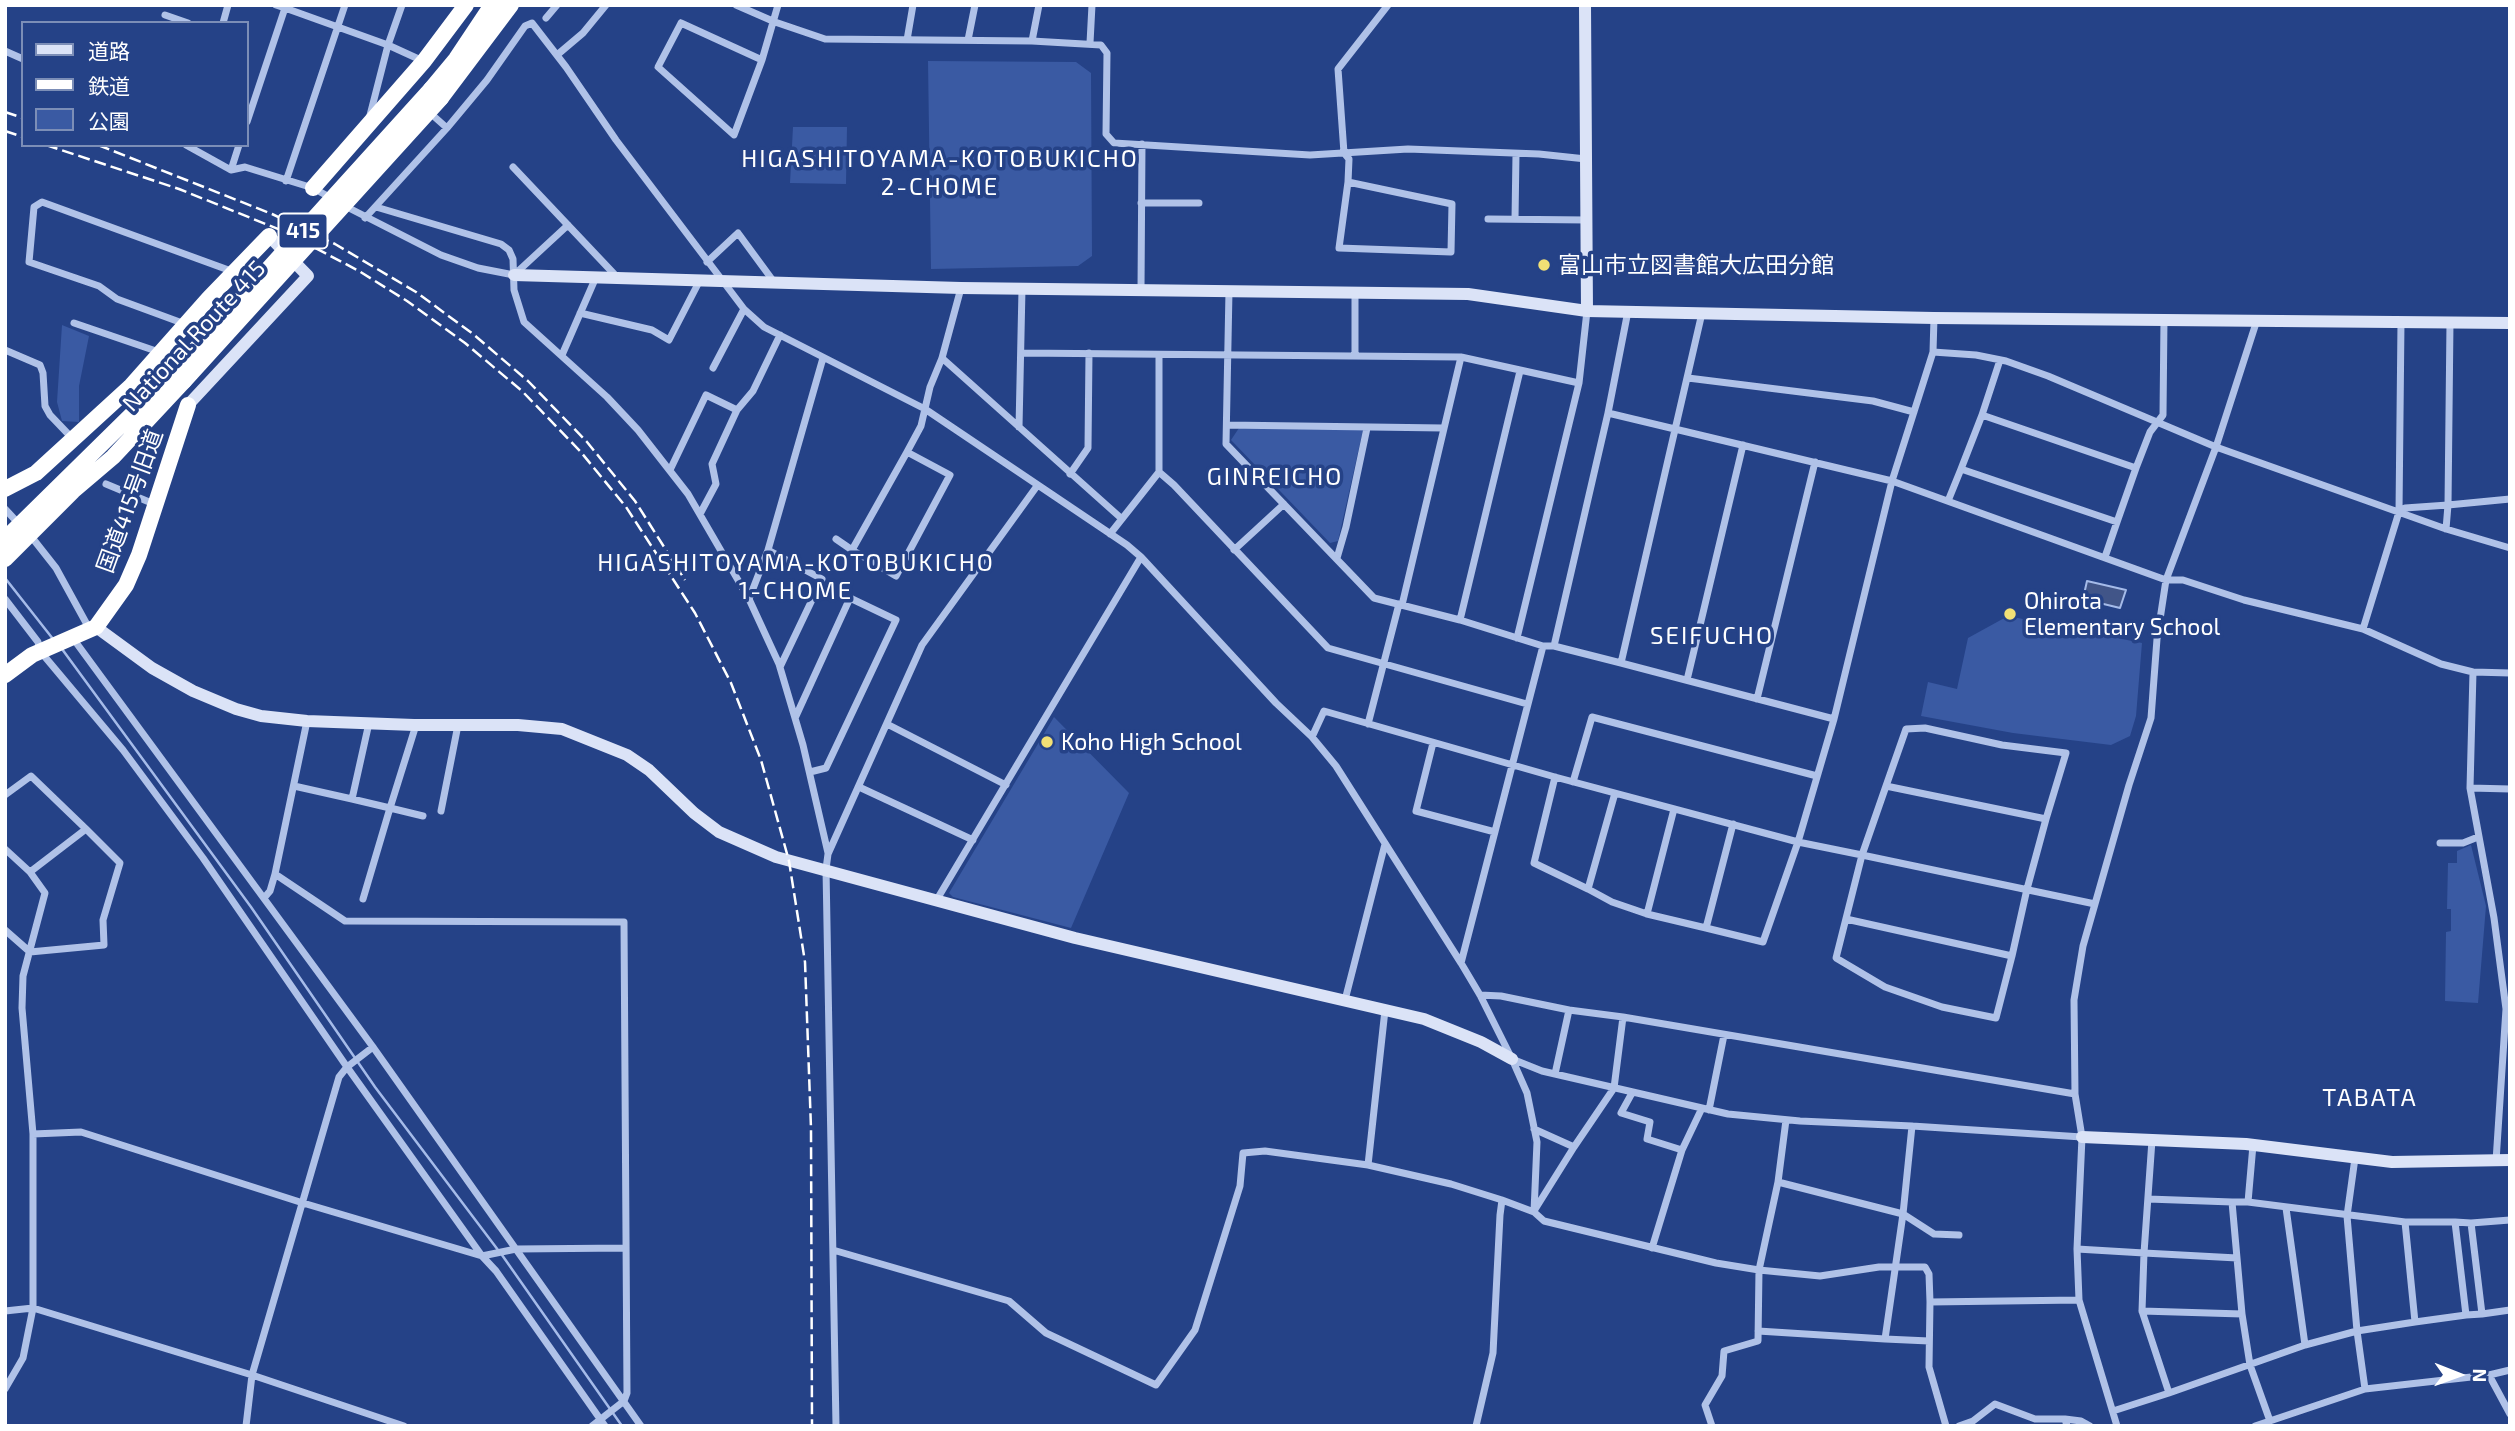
<!DOCTYPE html>
<meta charset="utf-8">
<style>
body{margin:0}
#map{position:relative;width:2515px;height:1431px;overflow:hidden;background:#254287;font-family:"Exo 2","Noto Sans JP",sans-serif}
canvas{display:block}
.frame{position:absolute;inset:0;border:7px solid #fff;pointer-events:none}
.legend{position:absolute;left:21px;top:21px;width:228px;height:126px;box-sizing:border-box;background:#254287;border:2px solid #7c8eb7;margin:0;padding:9px 12px;list-style:none;font-size:21px;color:#fff}
.legend li{display:flex;align-items:center;gap:14px;height:35px}
.legend b{width:35px;border:2px solid #7c8eb7}
.north{position:absolute;left:2424px;top:1340px;width:70px;height:70px;-webkit-text-stroke:5px #254287;paint-order:stroke;rotate:91deg;font-size:19px;font-weight:700;line-height:28px;text-align:center;color:#fff}
.north::after{content:'';display:block;margin:auto;width:24px;height:32px;background:#fff;clip-path:polygon(50% 0,100% 100%,50% 72%,0 100%)}
</style>
<div id="map">
<canvas width="2515" height="1431"></canvas>
<div class="frame"></div>
<ul class="legend">
<li><b style="height:9px;background:#dbe3f7"></b>道路</li>
<li><b style="height:9px;background:#fff"></b>鉄道</li>
<li><b style="height:19px;background:#3a5aa3"></b>公園</li>
</ul>
<div class="north">N</div>
</div>
<script>
const context = document.querySelector('canvas').getContext('2d');
context.lineJoin = 'round';
function paint(path, color) {
  context.fillStyle = color;
  context.fill(path, 'evenodd');
}
function shape(rows) {
  const path = new Path2D();
  for (const r of rows) {
    path.moveTo(r[0], r[1]);
    for (let i = 2; i < r.length; i += 2) path.lineTo(r[i], r[i + 1]);
  }
  return path;
}
function trace(path, color, width, dash) {
  context.strokeStyle = color;
  context.lineWidth = width;
  context.lineCap = dash ? 'butt' : 'round';
  context.setLineDash(dash || []);
  context.stroke(path);
}
function drawText(font, color, halo, rows, align = 'center') {
  context.font = font + ' "Exo 2","Noto Sans JP",sans-serif';
  context.lineWidth = 7;
  context.setLineDash([]);
  context.textBaseline = 'middle';
  context.strokeStyle = halo;
  context.fillStyle = color;
  for (const [text, x, y, turn = 0] of rows) {
    context.save();
    context.translate(x, y);
    context.rotate((+turn || 0) * Math.PI / 180);
    context.textAlign = isNaN(turn) ? turn : align;
    if (halo) context.strokeText(text, 0, 0);
    context.fillText(text, 0, 0);
    context.restore();
  }
}
paint(shape([
 [928,61,1076,62,1091,73,1092,256,1078,266,931,269],
 [793,127,847,127,846,184,790,183],
 [62,325,89,336,79,386,79,422,62,421,57,402],
 [1239,428,1363,430,1338,541,1330,543,1231,440],
 [2008,616,2142,643,2136,716,2130,736,2111,745,2013,733,1921,716,1928,682,1957,689,1968,638],
 [1054,717,1129,793,1071,928,953,897,949,893],
 [2471,845,2486,906,2478,1003,2445,1001,2446,932,2451,931,2451,909,2447,909,2448,863,2457,863,2457,851]
]), '#3a5aa3');
const water = shape([
 [2087,581,2126,590,2120,608,2083,599,2087,581]
]);
paint(water, '#415588');
trace(water, '#a5bbe9', 2);
trace(shape([
 [5,578,53,639],
 [62,649,251,907,375,1087,498,1250],
 [502,1255,622,1426]
]), '#a5bbe9', 2.5);
trace(shape([
 [286,5,285,8,388,45,402,5],
 [736,5,775,22,825,39,1032,41,1101,45,1107,53,1106,134,1114,143,1310,155,1408,149,1539,154,1586,159],
 [165,15,188,23],
 [546,18,557,5],
 [223,23,228,5],
 [681,23,762,60,734,135,658,67,681,23],
 [907,40,913,5],
 [968,40,975,5],
 [1032,41,1039,5],
 [1090,43,1092,5],
 [5,51,23,59],
 [557,55,583,33,606,5],
 [762,60,778,5],
 [429,112,447,128],
 [369,119,388,45,423,61],
 [247,122,285,8,276,5],
 [186,145,231,170,245,167,313,188,333,199],
 [513,167,617,277],
 [231,170,239,145],
 [286,181,345,5],
 [1348,182,1452,204,1451,252,1339,248,1348,182],
 [1348,182,1349,159,1344,153,1338,69,1388,5],
 [1141,203,1199,203],
 [343,205,441,255,478,268,514,275],
 [376,207,501,244,509,250,513,259,514,290,524,322,607,397,638,430,688,494,749,599,779,664,803,745,828,853],
 [365,218,447,128,487,80,525,26,532,23,566,67,616,140,744,309,764,327,925,409,1127,545,1141,557,1276,703,1312,737,1336,766,1461,963,1480,995,1512,1059,1527,1093,1537,1142,1534,1212],
 [1488,219,1587,220],
 [1515,219,1516,154],
 [707,262,738,233,774,282],
 [515,274,568,225],
 [1141,289,1142,144],
 [1229,291,1226,444,1374,598,1460,620,1543,646,1554,646,1621,663,1834,719],
 [1628,311,1608,413,1892,481,2166,580,2183,580,2244,600,2363,629,2441,664,2473,672,2510,673],
 [580,313,652,330,669,340,700,280],
 [2450,322,2448,505,2510,499],
 [74,323,159,352],
 [185,324,117,299,99,286,29,262,34,207,42,202,234,272],
 [5,350,40,365,43,373,45,406,50,415,72,438],
 [1933,352,1976,355,2006,361,2048,376,2216,447,2446,529,2510,548],
 [1021,353,1461,357,1579,383],
 [562,355,596,277],
 [1355,356,1355,293],
 [942,358,1122,519],
 [2000,360,1982,415,2136,468,2150,432,2163,415,2164,319],
 [713,368,744,309],
 [1688,378,1873,401,1914,412],
 [1982,415,1961,469,2117,522,2136,468],
 [1227,425,1443,428],
 [1019,427,1022,289],
 [907,452,950,475,896,576,852,550,907,452,921,426,930,387,942,358,961,288],
 [670,470,706,395,737,410],
 [1159,472,1174,485,1328,648,1527,704],
 [1070,474,1088,448,1089,353],
 [106,484,154,504],
 [1948,501,1961,469],
 [5,509,19,524],
 [2399,512,2405,508,2448,505,2446,529],
 [700,514,716,484,712,464,737,410,753,391,780,335],
 [1110,534,1159,472,1159,355],
 [30,535,56,568,90,630],
 [836,539,852,550],
 [768,550,822,579,780,667],
 [1234,550,1284,504],
 [2105,557,2117,522],
 [1337,558,1346,527,1367,428],
 [5,599,38,642,40,651,123,750,203,858,347,1067,482,1256,496,1271,605,1426],
 [749,599,768,550,823,358],
 [1402,605,1461,357],
 [1460,620,1520,371],
 [2363,629,2399,512,2401,322],
 [72,637,373,1047,641,1426],
 [1517,638,1579,383,1587,311],
 [1554,646,1608,413],
 [1621,663,1702,313],
 [2473,672,2470,788,2494,918,2506,1009,2496,1161],
 [1687,680,1743,445],
 [1757,699,1815,462],
 [796,716,850,598,896,620,826,768,810,772],
 [307,721,275,874,345,921,624,922,627,1393,624,1401,592,1426],
 [887,724,1006,785],
 [1368,724,1399,604],
 [416,725,390,808,423,816],
 [1312,737,1324,711,1555,777,1798,842,1834,719,1892,481,1933,352,1934,318],
 [1433,743,1416,811,1495,832],
 [1555,777,1534,863,1588,889],
 [1573,782,1592,717,1817,776],
 [294,786,352,799],
 [1886,786,1862,855,2095,904],
 [859,787,973,840],
 [2470,788,2510,789],
 [1615,793,1588,889,1612,902,1647,914],
 [5,795,31,776,86,829],
 [1674,809,1647,914,1706,928],
 [441,811,458,725],
 [1733,824,1706,928,1763,942,1798,842,1862,855,1836,958,1885,987,1942,1007,1996,1018,2012,956,1846,919],
 [2440,843,2463,843,2478,837],
 [5,849,30,872,45,893,23,976,22,1008,33,1134,33,1308,23,1358,5,1389],
 [264,898,270,891,275,874],
 [363,899,390,808,352,799,369,723],
 [936,901,1141,557],
 [5,930,30,952,104,945,103,920,120,863,86,829,30,872],
 [2012,956,2027,889,2046,819,1886,786,1906,729,1925,728,2002,745,2066,753,2046,819],
 [1461,963,1543,646],
 [1480,995,1501,996,1569,1010,1623,1017,2075,1094],
 [1345,1000,1385,844],
 [1385,1010,1368,1165,1451,1184,1502,1200],
 [1512,1059,1542,1071,1728,1114,1800,1121,1912,1126,2082,1137],
 [1555,1074,1569,1010],
 [1632,1093,1621,1113,1650,1122,1647,1139,1682,1150,1702,1108],
 [1709,1110,1724,1035],
 [1786,1120,1778,1182,1903,1214,1934,1234,1959,1235],
 [1912,1126,1903,1214,1885,1339,1929,1341],
 [1534,1129,1574,1147,1614,1088,1623,1017],
 [33,1134,81,1132,303,1203,482,1256,516,1249,626,1248],
 [2355,1158,2347,1216,2357,1331,2365,1389],
 [2148,1199,2232,1202,2237,1258,2144,1253,2142,1311,2242,1314,2237,1258],
 [2232,1202,2248,1202,2253,1145],
 [2248,1202,2405,1222,2415,1322,2357,1331,2305,1345],
 [1534,1211,1574,1147],
 [2405,1222,2455,1222,2466,1315,2415,1322],
 [2455,1222,2471,1223,2482,1314,2466,1315],
 [2471,1223,2510,1220],
 [1652,1248,1682,1150],
 [2077,1249,2144,1253,2152,1140],
 [833,1250,1009,1301,1046,1333,1156,1385,1195,1330,1240,1186,1243,1153,1265,1151,1368,1165],
 [1930,1302,1929,1367,1946,1426],
 [5,1311,33,1308,252,1375,404,1426],
 [2242,1314,2250,1365,2270,1421],
 [2482,1314,2510,1310],
 [1758,1331,1885,1339],
 [2489,1375,2510,1414],
 [2169,1393,2305,1345,2286,1208],
 [2113,1411,2169,1393,2142,1311],
 [2065,1419,2081,1421,2090,1426],
 [246,1426,252,1375,339,1077,347,1067,373,1047],
 [836,1426,826,869,828,854,922,645,1037,486],
 [1476,1426,1493,1353,1500,1215,1502,1200,1534,1212,1544,1221,1716,1263,1759,1270,1820,1276,1879,1267,1925,1267,1929,1274,1930,1302,2079,1300],
 [1712,1426,1705,1405,1722,1376,1724,1351,1758,1341,1759,1270,1778,1182],
 [1959,1426,1973,1421,1995,1404,2035,1419,2065,1419,2067,1426],
 [2117,1426,2079,1300,2077,1249,2082,1137,2075,1094,2074,1000,2083,946,2129,785,2151,718,2157,639,2166,580,2216,447,2257,320],
 [2255,1426,2365,1389,2489,1375,2510,1370]
]), '#b0c2e8', 7);
trace(shape([
 [1585,5,1587,311],
 [514,275,961,288,1468,294,1587,311,1934,318,2510,323],
 [188,405,308,276,269,236],
 [96,627,152,668,193,691,236,709,261,716,307,721,414,725,518,725,562,729,627,755,649,770,694,813,719,832,776,857,1075,938,1424,1019,1481,1042,1512,1059],
 [2082,1137,2246,1144,2392,1162,2510,1160]
]), '#dbe3f7', 12);
trace(shape([
 [431,89,456,59,492,5],
 [441,98,511,5],
 [313,188,424,61,466,5],
 [5,489,36,473,130,387,209,298,269,236],
 [5,539,174,373],
 [5,559,73,491,113,457,184,381],
 [5,675,32,655,96,627,126,585,139,555,188,405]
]), '#fff', 16);
trace(shape([
 [5,112,23,118],
 [5,131,23,137],
 [46,145,179,189,283,231,359,271,407,301,465,343,522,391,580,451,626,507,695,613,731,683,761,760,789,861,805,962,811,1128,812,1426],
 [98,145,272,214,335,244,416,292,473,334,528,381,587,442,635,501,685,580]
]), '#fff', 2.5, [12, 5]);
trace(shape([
 [174,373,431,89],
 [184,381,441,98]
]), '#fff', 16);
for (const [x, y, r, color] of [
 [1544,265,7,"#f2e075"],
 [2010,614,7,"#f2e075"],
 [1047,742,7,"#f2e075"]
]) {
  const dot = new Path2D();
  dot.arc(x, y, r, 0, 2 * Math.PI);
  context.fillStyle = color;
  context.fill(dot);
  trace(dot, '#254287', 2.5);
}
for (const [x, y, w] of [
 [303,231,49]
]) {
  const box = new Path2D();
  box.roundRect(x - w / 2, y - 17.5, w, 35, 5);
  context.fillStyle = '#254287';
  context.fill(box);
  trace(box, '#fff', 2);
}
drawText('bold 21px', '#fff', null, [
 ["415",303,231]
]);
drawText('23px', '#fff', '#254287', [
 ["富山市立図書館大広田分館",1558,265],
 ["Ohirota",2024,601],
 ["Elementary School",2024,627],
 ["Koho High School",1061,742]
], 'left');
drawText('23px', '#fff', '#254287', [
 ["National Route 415",194,336,-47],
 ["国道415号旧道",130,501,-70]
]);
context.letterSpacing = '2px';
drawText('24px', '#fff', '#254287', [
 ["HIGASHITOYAMA-KOTOBUKICHO",940,159],
 ["2-CHOME",940,187],
 ["GINREICHO",1275,477],
 ["HIGASHITOYAMA-KOTOBUKICHO",796,563],
 ["1-CHOME",796,591],
 ["SEIFUCHO",1712,636],
 ["TABATA",2370,1098]
]);
context.letterSpacing = '0px';
</script>
